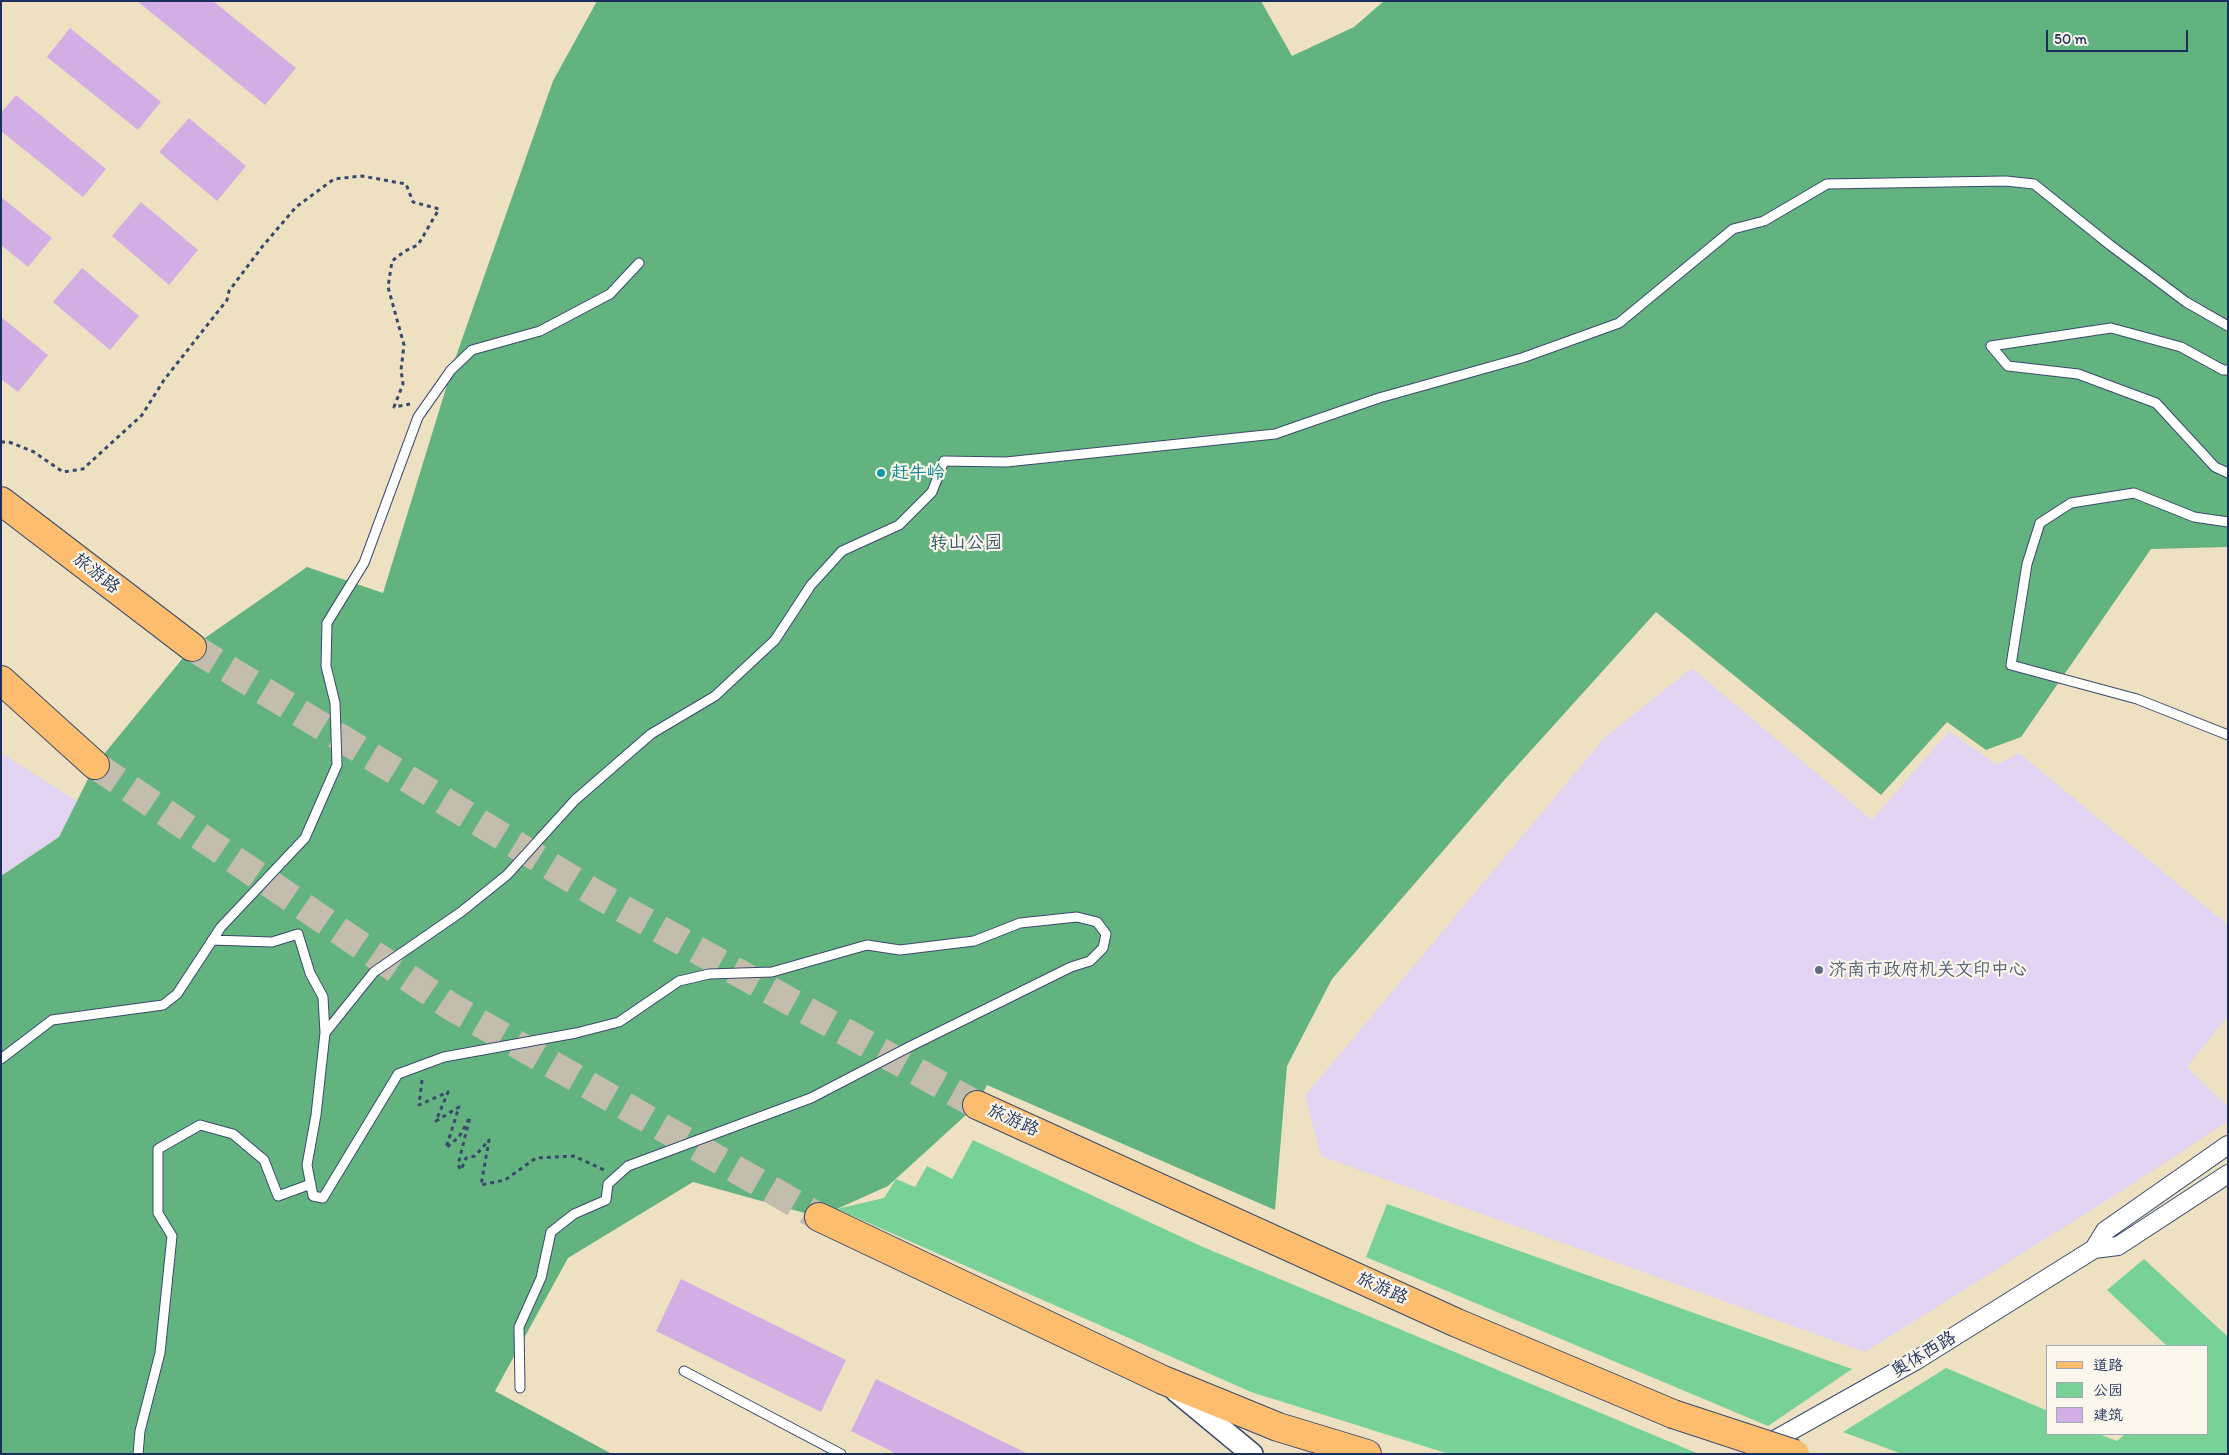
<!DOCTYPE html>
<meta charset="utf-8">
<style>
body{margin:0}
#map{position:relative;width:2229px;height:1455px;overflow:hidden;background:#ede1c1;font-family:Itim,"LXGW WenKai TC",sans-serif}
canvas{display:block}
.frame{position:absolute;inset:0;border:2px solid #1b2f5e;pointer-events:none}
.legend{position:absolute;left:2046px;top:1345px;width:162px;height:90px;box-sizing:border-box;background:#fbf7ec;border:1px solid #a1a7b3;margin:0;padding:6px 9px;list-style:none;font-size:15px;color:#1b2f5e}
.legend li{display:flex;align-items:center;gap:10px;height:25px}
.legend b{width:25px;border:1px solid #a1a7b3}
.scale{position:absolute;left:2046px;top:30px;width:142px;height:22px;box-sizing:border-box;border:2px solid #1b2f5e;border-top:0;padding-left:6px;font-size:15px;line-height:18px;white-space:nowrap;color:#1b2f5e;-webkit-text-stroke:4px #fbf7ec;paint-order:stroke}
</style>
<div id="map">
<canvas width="2229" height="1455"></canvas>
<div class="frame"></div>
<ul class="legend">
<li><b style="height:6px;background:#fcbd6f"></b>道路</li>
<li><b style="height:14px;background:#78d197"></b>公园</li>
<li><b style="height:14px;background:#d3aee4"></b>建筑</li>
</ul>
<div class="scale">50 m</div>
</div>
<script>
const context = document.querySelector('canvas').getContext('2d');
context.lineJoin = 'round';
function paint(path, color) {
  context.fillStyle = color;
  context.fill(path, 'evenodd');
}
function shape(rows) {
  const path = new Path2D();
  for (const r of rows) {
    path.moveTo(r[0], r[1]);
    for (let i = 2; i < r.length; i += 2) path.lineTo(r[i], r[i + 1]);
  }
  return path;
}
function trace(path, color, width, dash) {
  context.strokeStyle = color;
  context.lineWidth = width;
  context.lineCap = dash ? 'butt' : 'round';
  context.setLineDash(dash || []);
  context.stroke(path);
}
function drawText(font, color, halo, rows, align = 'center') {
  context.font = font + ' Itim,"LXGW WenKai TC",sans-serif';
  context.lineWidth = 4.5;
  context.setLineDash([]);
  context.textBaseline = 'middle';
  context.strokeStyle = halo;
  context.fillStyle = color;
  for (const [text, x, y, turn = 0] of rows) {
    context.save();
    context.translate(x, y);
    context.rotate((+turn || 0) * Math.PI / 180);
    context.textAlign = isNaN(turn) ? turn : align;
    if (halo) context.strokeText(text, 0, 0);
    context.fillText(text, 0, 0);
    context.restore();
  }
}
paint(shape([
 [1692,668,1872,820,1949,731,1997,765,2019,753,2228,925,2228,1016,2187,1067,2228,1107,2228,1121,2114,1196,1865,1352,1321,1156,1305,1096,1605,737],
 [1,753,77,801,59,837,1,876]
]), '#e3d3f2');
paint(shape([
 [973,1140,1203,1247,1699,1454,1449,1454,1251,1392,837,1209,884,1198,896,1179,915,1187,927,1166,952,1179],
 [1387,1204,1852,1369,1768,1426,1366,1257],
 [2144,1259,2228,1337,2228,1454,1902,1454,1843,1432,1946,1368,2048,1411,2048,1434,2099,1434,2117,1441,2125,1434,2208,1434,2208,1346,2167,1346,2107,1290]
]), '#78d197');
paint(shape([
 [597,1,1261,1,1292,56,1354,27,1384,1,2228,1,2228,547,2151,549,2021,737,1986,750,1947,722,1881,795,1656,612,1507,777,1332,979,1287,1066,1275,1210,987,1085,977,1105,888,1186,819,1217,693,1182,568,1258,495,1391,612,1454,1,1454,1,876,59,837,95,765,192,647,307,567,383,593,455,359,553,81]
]), '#62b380');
paint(shape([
 [137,1,213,1,296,68,265,105],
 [70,28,161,102,138,130,47,57],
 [16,95,106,169,83,197,1,131,1,113],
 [189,118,246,166,217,201,159,152],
 [1,197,52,238,28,267,1,245],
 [141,202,198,250,169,285,112,236],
 [82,268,139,316,110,350,53,302],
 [1,317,48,355,18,392,1,379],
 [681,1279,846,1360,821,1412,656,1331],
 [876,1379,1028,1454,897,1454,851,1431]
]), '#d3aee4');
trace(shape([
 [192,647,598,895,977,1105],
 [95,765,450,1006,819,1217]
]), '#c3bdad', 28, [28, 14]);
const service = shape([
 [2228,370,2223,370,2181,347,2111,328,1991,346,2008,366,2078,374,2156,403,2215,467,2228,473],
 [2228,522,2194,517,2134,493,2071,503,2040,523,2027,564,2011,665,2137,699,2228,735],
 [212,940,272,942,298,934,310,973,323,997,325,1033,316,1115,307,1165,313,1196,323,1198,398,1074,444,1057,576,1033,619,1022,679,981,709,974,772,972,867,945,900,950,974,941,1020,923,1077,917,1097,922,1106,934,1103,948,1090,961,1071,967,909,1047,811,1098,628,1166,608,1184,606,1200,574,1214,551,1232,541,1278,519,1327,520,1388],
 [325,1033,374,972,461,912,507,875,575,800,651,734,715,696,775,640,811,585,842,551,899,525,932,492,944,461,1006,462,1275,434,1379,398,1522,358,1619,323,1733,229,1764,221,1827,184,2006,181,2034,184,2110,245,2186,302,2228,326],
 [1,1059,52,1020,163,1005,177,994,221,927,305,838,337,765,335,703,326,666,327,623,364,563,418,417,451,370,472,350,540,331,610,294,639,263],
 [684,1371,841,1454],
 [138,1454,140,1431,160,1353,172,1236,158,1213,158,1149,200,1125,233,1134,264,1160,278,1196,311,1184]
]);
const minor = shape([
 [2094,1249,2105,1231,2228,1145],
 [1762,1447,1915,1361,2094,1249,2118,1246,2228,1174]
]);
const tertiary = shape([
 [1176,1391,1252,1454]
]);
const primary = shape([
 [1,501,192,647],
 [1,680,95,765],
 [977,1105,1457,1323,1673,1414],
 [819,1217,1163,1380,1278,1427,1367,1454]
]);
trace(service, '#3a4a6d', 11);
trace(minor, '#3a4a6d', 20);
trace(tertiary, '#3a4a6d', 24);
trace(primary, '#3a4a6d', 30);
trace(shape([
 [1,442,9,442,34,452,63,472,83,469,142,415,164,380,227,300,229,291,262,247,296,207,334,179,362,176,406,184,413,202,439,209,418,245,405,251,392,261,388,287,404,345,401,370,403,384,394,407,410,404],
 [422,1080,419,1105,448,1092,436,1121,459,1107,446,1148,459,1137,470,1117,458,1165,461,1170,466,1158,475,1156,489,1140,481,1185,505,1180,536,1158,574,1156,604,1170]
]), '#3a4a6d', 3, [4, 4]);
trace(service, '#fff', 9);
trace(minor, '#fff', 18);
trace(tertiary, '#fff', 21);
trace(primary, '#fcbd6f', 28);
const primaryBridge = shape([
 [1673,1414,1795,1454]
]);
trace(primaryBridge, '#3a4a6d', 30, []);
trace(primaryBridge, '#fcbd6f', 28);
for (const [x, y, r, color] of [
 [881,473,5,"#0f9aa8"],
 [1819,970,5,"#5c6f8a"]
]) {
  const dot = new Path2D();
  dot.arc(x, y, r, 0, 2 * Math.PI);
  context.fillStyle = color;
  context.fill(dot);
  trace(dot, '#fbf7ec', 2);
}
drawText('18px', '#0d838f', '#fbf7ec', [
 ["赶牛岭",891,473]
], 'left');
drawText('18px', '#32586c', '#fbf7ec', [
 ["转山公园",966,543]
]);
drawText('18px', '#1b2f5e', '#fbf7ec', [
 ["旅游路",96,574,38],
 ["旅游路",1013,1121,24],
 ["旅游路",1382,1289,24],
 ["奥体西路",1924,1355,-31]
]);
drawText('18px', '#4e5e75', '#fbf7ec', [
 ["济南市政府机关文印中心",1829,970]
], 'left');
</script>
